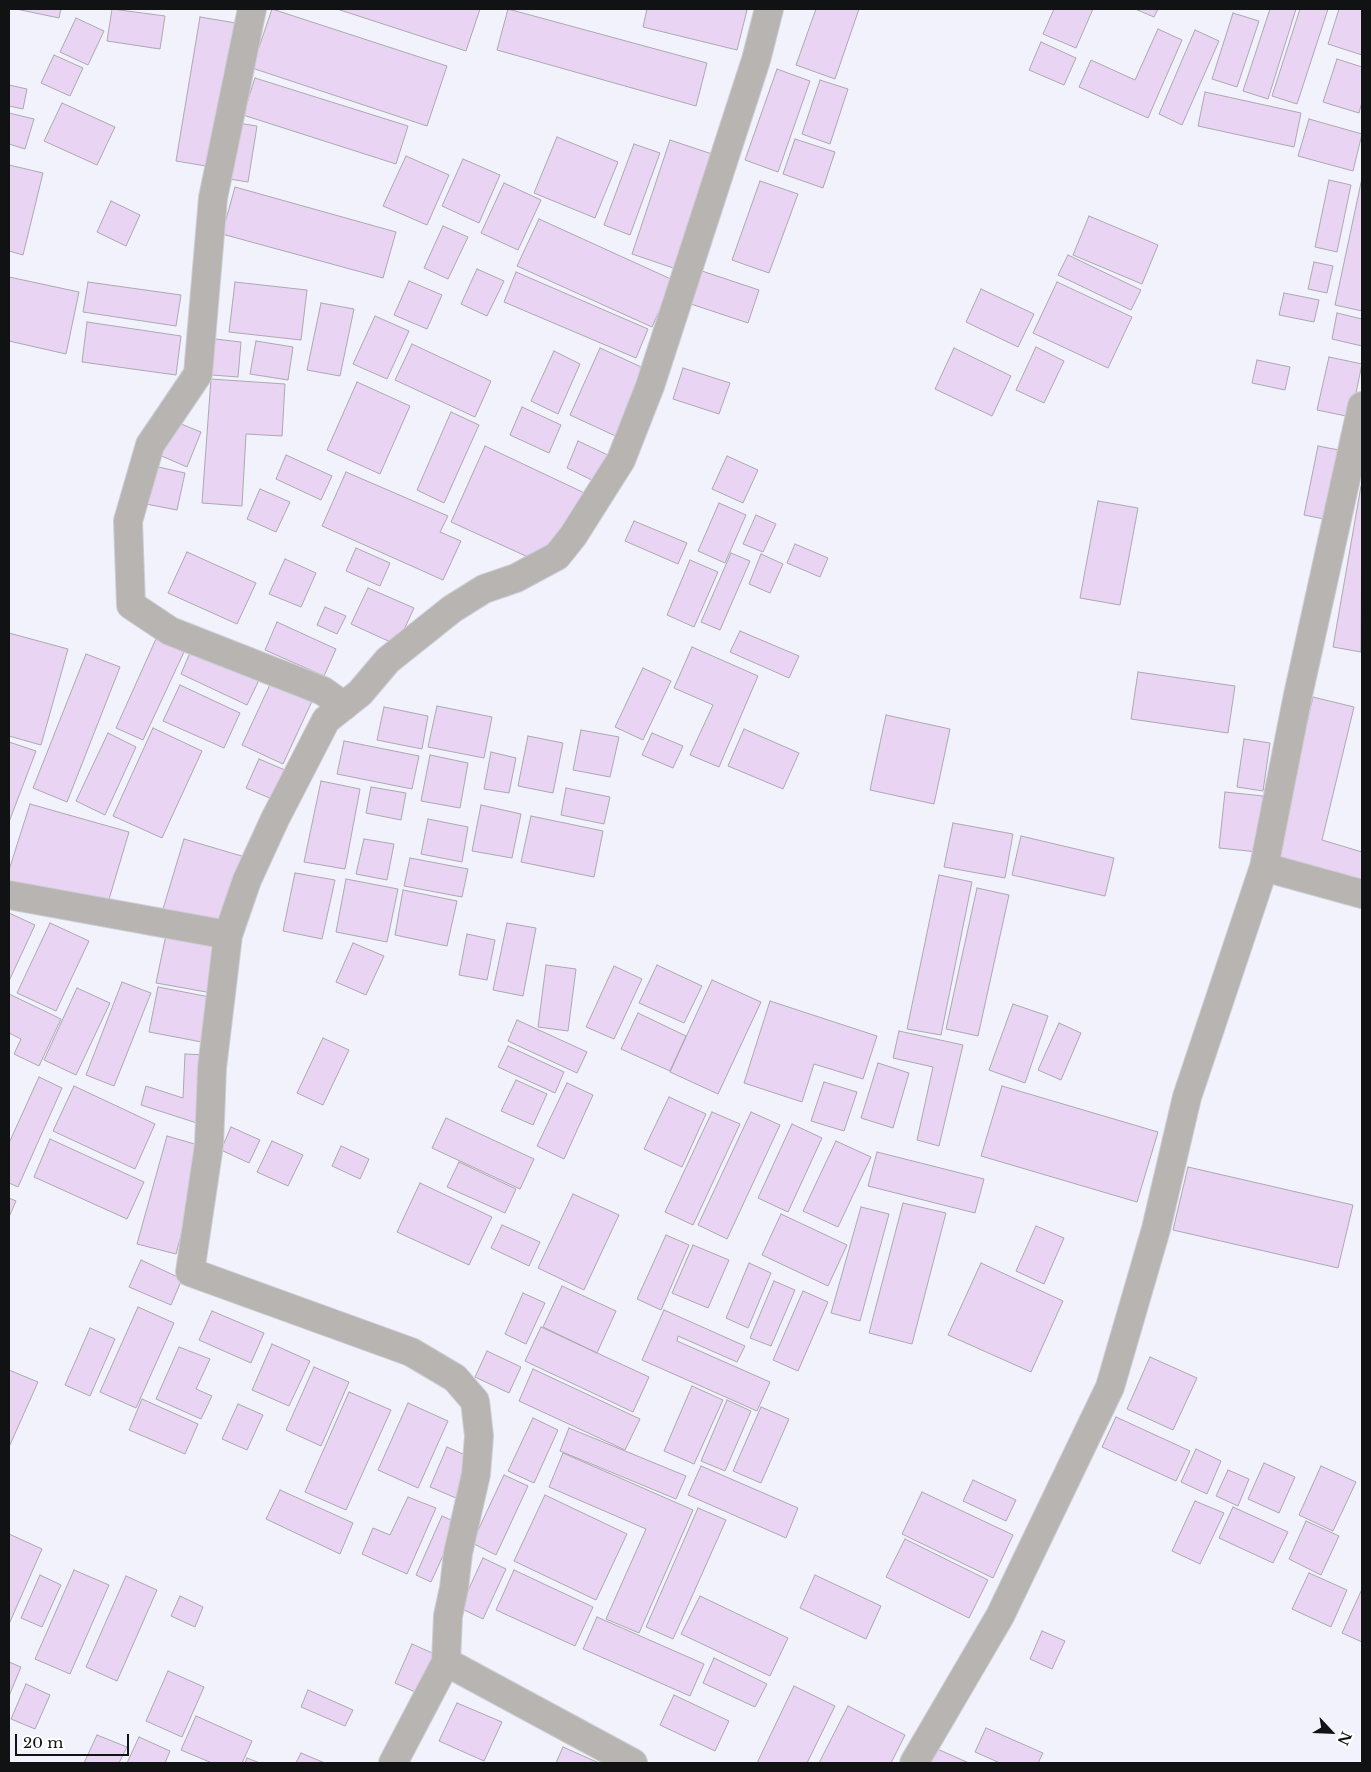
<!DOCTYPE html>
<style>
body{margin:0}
#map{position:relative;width:1371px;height:1772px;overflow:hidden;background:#f1f2fb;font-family:"Libre Baskerville",serif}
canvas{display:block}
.frame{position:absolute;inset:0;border:10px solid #111214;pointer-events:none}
.north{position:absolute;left:1306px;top:1707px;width:50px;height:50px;-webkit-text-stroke:4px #fff;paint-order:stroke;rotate:115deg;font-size:14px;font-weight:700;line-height:20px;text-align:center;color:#111214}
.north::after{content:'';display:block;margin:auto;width:18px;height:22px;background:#111214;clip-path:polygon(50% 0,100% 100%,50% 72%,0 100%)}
.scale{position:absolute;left:15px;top:1734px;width:114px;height:22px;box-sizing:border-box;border:2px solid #111214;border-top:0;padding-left:6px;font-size:15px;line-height:18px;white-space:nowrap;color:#111214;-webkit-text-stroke:4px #fff;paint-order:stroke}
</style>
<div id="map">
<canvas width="1371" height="1772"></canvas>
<div class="frame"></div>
<div class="north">N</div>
<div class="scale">20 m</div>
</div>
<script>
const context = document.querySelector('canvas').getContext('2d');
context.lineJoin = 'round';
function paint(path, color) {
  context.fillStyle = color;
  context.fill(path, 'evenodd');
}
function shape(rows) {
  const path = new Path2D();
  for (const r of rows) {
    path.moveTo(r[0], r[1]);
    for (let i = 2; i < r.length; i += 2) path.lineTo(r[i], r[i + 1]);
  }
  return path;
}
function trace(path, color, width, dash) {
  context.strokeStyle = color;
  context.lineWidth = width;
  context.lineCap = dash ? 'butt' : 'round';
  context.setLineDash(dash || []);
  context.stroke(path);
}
const building = shape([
 [16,9,61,9,59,18,16,9],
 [112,9,165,16,160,49,107,41,112,9],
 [272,9,447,66,427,126,252,68,272,9],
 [337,9,480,9,466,51,337,9],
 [508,9,707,63,696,106,497,50,508,9],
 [647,9,742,9,747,10,737,50,643,27,647,9],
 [816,9,859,9,835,79,796,65,816,9],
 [1054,9,1093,9,1076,48,1043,34,1054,9],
 [1135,9,1158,9,1154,17,1135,9],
 [1270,9,1296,9,1268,99,1243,91,1270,9],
 [1300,9,1328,9,1297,104,1272,96,1300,9],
 [1339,9,1362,9,1362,55,1328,44,1339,9],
 [1233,13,1259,21,1237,87,1212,79,1233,13],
 [200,17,236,23,212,167,176,161,200,17],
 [76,18,104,31,88,65,60,52,76,18],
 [1158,29,1182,40,1148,118,1079,87,1091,60,1135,80,1158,29],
 [1195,30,1219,41,1182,125,1159,114,1195,30],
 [1041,42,1076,58,1064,85,1029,70,1041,42],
 [54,55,83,68,70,96,41,83,54,55],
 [1337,59,1362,67,1362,102,1359,113,1323,102,1337,59],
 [777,69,810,81,778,172,745,160,777,69],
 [255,78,408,126,396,164,243,115,255,78],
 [820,80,848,89,830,144,802,134,820,80],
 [9,85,27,89,23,109,9,106,9,85],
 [1205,92,1301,113,1294,147,1198,126,1205,92],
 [62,103,115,127,97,165,44,141,62,103],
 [9,113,34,119,25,149,9,144,9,113],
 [1309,119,1362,134,1353,171,1298,156,1309,119],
 [231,122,257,126,248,182,223,178,231,122],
 [557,137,618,162,595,218,534,193,557,137],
 [795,139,835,152,823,188,783,174,795,139],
 [670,140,718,156,679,270,632,254,670,140],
 [634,144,660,153,630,235,604,225,634,144],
 [406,156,449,175,427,225,383,206,406,156],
 [463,159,500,175,479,223,442,206,463,159],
 [9,165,43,173,23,255,9,251,9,165],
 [1362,178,1362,311,1335,305,1362,178],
 [1329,180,1351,185,1337,252,1315,247,1329,180],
 [760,181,798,194,769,273,732,260,760,181],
 [504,183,541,200,518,250,481,233,504,183],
 [235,187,396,232,383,278,222,234,235,187],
 [111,201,140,215,126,246,97,232,111,201],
 [1089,216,1158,245,1142,284,1073,255,1089,216],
 [539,219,673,280,652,327,517,266,539,219],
 [443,226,468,237,448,279,424,268,443,226],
 [1068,255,1141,290,1131,310,1058,275,1068,255],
 [1314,262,1333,266,1327,293,1308,289,1314,262],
 [477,269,504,281,487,316,461,304,477,269],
 [702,271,759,290,748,323,691,304,702,271],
 [516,272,648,329,636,358,504,302,516,272],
 [9,277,79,292,66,354,9,341,9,277],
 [409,281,442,295,427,329,394,315,409,281],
 [88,282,181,295,176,326,83,312,88,282],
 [235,282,307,290,301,340,229,332,235,282],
 [1057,282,1132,317,1108,368,1033,333,1057,282],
 [981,289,1034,314,1018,347,966,322,981,289],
 [1284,293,1319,300,1314,322,1279,315,1284,293],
 [321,303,354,309,340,376,307,370,321,303],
 [1337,313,1362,319,1362,346,1332,339,1337,313],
 [375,316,409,331,387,379,353,364,375,316],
 [87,322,181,336,176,375,82,362,87,322],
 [215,339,241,342,238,377,212,375,215,339],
 [256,341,293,347,288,380,250,374,256,341],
 [412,344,491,381,475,417,395,380,412,344],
 [1036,347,1064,361,1044,403,1016,390,1036,347],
 [600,348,652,372,622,439,570,415,600,348],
 [954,348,1011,376,992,416,935,389,954,348],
 [554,351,580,364,558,414,531,401,554,351],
 [1329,357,1362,364,1351,417,1317,410,1329,357],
 [1257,360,1290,367,1285,390,1252,383,1257,360],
 [683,368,730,383,719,414,673,399,683,368],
 [211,379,285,384,282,436,246,434,242,506,202,503,211,379],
 [357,382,410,406,380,474,327,450,357,382],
 [522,407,561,425,549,453,510,435,522,407],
 [451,412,479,425,444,503,417,490,451,412],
 [171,420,201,432,187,467,157,454,171,420],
 [578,441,610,456,598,483,567,468,578,441],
 [485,446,593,497,539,562,451,522,485,446],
 [1318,446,1344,451,1329,520,1304,515,1318,446],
 [286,455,332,476,321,500,276,479,286,455],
 [727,456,758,470,743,503,712,489,727,456],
 [154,466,185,473,177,510,146,504,154,466],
 [346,472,448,516,440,532,461,541,443,580,322,526,346,472],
 [1361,486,1362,486,1361,652,1333,647,1361,486],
 [260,489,290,502,276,532,247,519,260,489],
 [1098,501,1138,508,1120,605,1080,598,1098,501],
 [719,503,746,515,725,563,698,551,719,503],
 [756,515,776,524,763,552,743,544,756,515],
 [634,521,687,543,678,564,625,541,634,521],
 [795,544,828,558,820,577,787,563,795,544],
 [356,548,390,563,380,586,346,571,356,548],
 [187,552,256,583,237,624,168,593,187,552],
 [731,553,750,561,720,630,701,622,731,553],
 [761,554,783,564,770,593,749,584,761,554],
 [285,559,316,573,301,607,269,594,285,559],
 [690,560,718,572,694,627,667,615,690,560],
 [368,588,414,608,397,645,351,624,368,588],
 [325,607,346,616,337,634,317,625,325,607],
 [277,622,336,649,324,676,265,650,277,622],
 [740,631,799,656,789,678,730,652,740,631],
 [9,633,68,649,41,745,9,736,9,633],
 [156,639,184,652,143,740,116,728,156,639],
 [692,647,758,676,719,767,690,755,713,705,674,688,692,647],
 [192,648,260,678,247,705,181,674,192,648],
 [86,654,120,667,67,802,33,788,86,654],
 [643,668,671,681,643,740,615,727,643,668],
 [1138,672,1235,686,1228,733,1131,719,1138,672],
 [273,678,314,697,283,764,242,745,273,678],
 [180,685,240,713,224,748,163,721,180,685],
 [1313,697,1354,707,1322,840,1362,852,1362,887,1274,860,1313,697],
 [437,706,492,717,484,758,428,747,437,706],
 [384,707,428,716,422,749,377,740,384,707],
 [886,715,950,729,934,804,870,790,886,715],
 [153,728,202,751,162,838,113,816,153,728],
 [744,729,799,753,783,789,728,766,744,729],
 [581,730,619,737,610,777,573,770,581,730],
 [108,733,136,747,105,815,76,801,108,733],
 [652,733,683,746,673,768,642,755,652,733],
 [528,736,563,743,553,793,518,786,528,736],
 [1244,739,1270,743,1263,791,1237,787,1244,739],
 [344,741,419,756,412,789,337,774,344,741],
 [9,742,36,751,9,822,9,742],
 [491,752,516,758,509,793,484,789,491,752],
 [430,755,468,763,460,808,421,801,430,755],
 [259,759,292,773,279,802,246,788,259,759],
 [321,781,360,789,345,869,304,862,321,781],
 [371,787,406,793,401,820,366,813,371,787],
 [566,788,610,797,604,824,561,815,566,788],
 [1225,792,1263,796,1258,852,1219,848,1225,792],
 [30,804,129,832,107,906,9,882,9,870,30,804],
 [481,805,521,814,512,858,472,851,481,805],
 [531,816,603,831,594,877,521,862,531,816],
 [428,819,468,827,462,862,421,854,428,819],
 [953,823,1013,834,1005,878,944,867,953,823],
 [1021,836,1114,858,1105,896,1012,875,1021,836],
 [184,839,245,857,224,928,163,909,184,839],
 [364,839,394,844,387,880,356,874,364,839],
 [410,858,468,869,462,897,404,886,410,858],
 [295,873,335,880,322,939,283,931,295,873],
 [939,875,972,882,941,1035,907,1029,939,875],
 [346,879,398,889,387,942,336,932,346,879],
 [977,888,1009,895,978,1036,946,1029,977,888],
 [403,890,457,901,447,946,395,935,403,890],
 [9,913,35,925,9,981,9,913],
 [50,923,89,941,56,1011,17,993,50,923],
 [507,923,536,928,523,996,493,990,507,923],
 [167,930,222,940,212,993,156,983,167,930],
 [467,934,495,940,487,980,459,975,467,934],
 [353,943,384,956,366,995,336,982,353,943],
 [546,965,576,969,568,1031,538,1027,546,965],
 [657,965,702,986,684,1023,639,1003,657,965],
 [614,966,642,979,614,1039,586,1027,614,966],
 [712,980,761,1002,718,1094,670,1072,712,980],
 [122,982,151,993,114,1086,86,1075,122,982],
 [158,987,215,998,207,1043,149,1032,158,987],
 [77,988,110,1003,76,1075,44,1060,77,988],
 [9,994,61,1019,39,1066,14,1054,21,1039,9,1033,9,994],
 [770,1001,877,1036,863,1079,814,1064,802,1102,744,1083,770,1001],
 [1013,1004,1048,1016,1025,1083,989,1070,1013,1004],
 [638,1013,686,1036,670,1071,621,1049,638,1013],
 [517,1020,587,1052,577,1073,508,1041,517,1020],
 [1059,1023,1081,1033,1061,1080,1038,1070,1059,1023],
 [899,1031,963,1045,939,1146,917,1140,933,1067,893,1058,899,1031],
 [323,1038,349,1050,323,1105,297,1093,323,1038],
 [508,1046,564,1072,555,1093,498,1067,508,1046],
 [185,1054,208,1055,203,1125,141,1105,146,1086,183,1098,185,1054],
 [878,1063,909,1073,893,1128,861,1118,878,1063],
 [39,1077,62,1088,18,1187,9,1183,9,1143,39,1077],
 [516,1080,547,1094,533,1125,501,1111,516,1080],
 [824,1082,857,1092,844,1131,811,1121,824,1082],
 [567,1083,593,1095,564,1159,537,1146,567,1083],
 [74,1086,155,1124,135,1169,53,1131,74,1086],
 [1002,1086,1158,1132,1137,1202,981,1156,1002,1086],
 [669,1097,706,1114,682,1167,644,1149,669,1097],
 [712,1112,740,1124,693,1225,665,1212,712,1112],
 [751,1112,780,1125,727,1239,698,1225,751,1112],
 [446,1118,534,1159,520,1189,432,1148,446,1118],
 [792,1124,822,1138,788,1212,758,1198,792,1124],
 [231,1127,260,1140,249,1163,221,1150,231,1127],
 [167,1136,205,1147,176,1254,137,1244,167,1136],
 [50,1139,144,1182,127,1219,34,1177,50,1139],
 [272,1141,303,1155,288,1186,257,1172,272,1141],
 [836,1141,871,1157,838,1227,803,1211,836,1141],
 [341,1146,369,1159,360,1179,332,1166,341,1146],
 [877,1152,984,1179,975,1213,868,1186,877,1152],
 [459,1162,516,1189,505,1213,447,1187,459,1162],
 [1188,1167,1353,1205,1338,1268,1173,1230,1188,1167],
 [420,1183,492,1217,469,1265,397,1232,420,1183],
 [573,1194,619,1215,584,1290,538,1268,573,1194],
 [9,1198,16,1201,9,1217,9,1198],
 [903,1203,946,1213,912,1344,869,1333,903,1203],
 [861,1207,889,1214,860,1321,831,1313,861,1207],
 [781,1214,847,1245,828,1286,762,1255,781,1214],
 [502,1225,540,1242,529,1266,491,1248,502,1225],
 [1036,1226,1064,1238,1044,1284,1016,1271,1036,1226],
 [666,1235,689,1245,661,1310,637,1299,666,1235],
 [693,1245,729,1260,708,1308,672,1293,693,1245],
 [141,1260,182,1279,171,1305,129,1287,141,1260],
 [749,1263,771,1273,748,1328,726,1318,749,1263],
 [981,1263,1063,1301,1031,1372,948,1335,981,1263],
 [774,1281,795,1290,771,1346,750,1338,774,1281],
 [562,1286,616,1311,597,1353,543,1327,562,1286],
 [803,1291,828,1302,798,1371,773,1360,803,1291],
 [523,1293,545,1303,526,1344,505,1334,523,1293],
 [138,1307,174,1323,136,1408,100,1392,138,1307],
 [664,1310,745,1346,737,1362,678,1336,677,1341,770,1382,757,1411,642,1360,664,1310],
 [212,1311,264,1333,251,1363,199,1340,212,1311],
 [541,1327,649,1377,633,1412,525,1361,541,1327],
 [90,1328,115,1339,90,1396,65,1385,90,1328],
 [272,1344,310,1361,289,1406,252,1390,272,1344],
 [179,1347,210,1359,196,1389,212,1396,201,1419,156,1399,179,1347],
 [487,1351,521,1367,509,1393,475,1377,487,1351],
 [1150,1357,1197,1378,1173,1430,1127,1409,1150,1357],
 [314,1367,349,1382,321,1446,286,1430,314,1367],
 [533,1369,640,1419,625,1450,519,1401,533,1369],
 [9,1370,38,1382,9,1447,9,1370],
 [692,1386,723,1400,694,1464,664,1451,692,1386],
 [349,1392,391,1410,346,1510,305,1492,349,1392],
 [142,1399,198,1424,185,1454,129,1430,142,1399],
 [727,1400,751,1411,725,1471,701,1461,727,1400],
 [408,1403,448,1421,418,1488,378,1470,408,1403],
 [238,1404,263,1415,247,1450,222,1439,238,1404],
 [761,1407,789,1419,761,1483,733,1471,761,1407],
 [1116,1417,1190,1451,1176,1481,1102,1447,1116,1417],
 [533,1418,558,1430,534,1483,508,1471,533,1418],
 [569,1428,686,1476,676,1499,560,1451,569,1428],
 [447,1447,474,1459,456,1498,430,1487,447,1447],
 [1196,1449,1221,1461,1207,1494,1181,1482,1196,1449],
 [563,1453,693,1510,639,1633,606,1619,646,1529,549,1487,563,1453],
 [1264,1463,1295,1477,1279,1513,1248,1499,1264,1463],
 [701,1466,798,1508,786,1538,688,1495,701,1466],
 [1321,1466,1356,1482,1333,1531,1299,1515,1321,1466],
 [1228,1470,1249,1479,1238,1506,1216,1496,1228,1470],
 [504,1475,528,1486,496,1555,472,1543,504,1475],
 [973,1480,1016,1500,1006,1521,963,1501,973,1480],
 [280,1490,353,1523,340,1554,266,1519,280,1490],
 [922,1492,1013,1535,993,1578,902,1534,922,1492],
 [545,1495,627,1534,596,1600,514,1561,545,1495],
 [408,1497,436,1508,407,1574,362,1554,373,1528,390,1535,408,1497],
 [1195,1501,1224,1513,1200,1564,1172,1551,1195,1501],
 [1233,1507,1288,1532,1273,1563,1219,1538,1233,1507],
 [698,1508,726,1520,673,1639,646,1627,698,1508],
 [442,1516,458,1523,431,1582,416,1575,442,1516],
 [1306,1521,1339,1536,1321,1575,1289,1559,1306,1521],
 [9,1534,42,1549,9,1624,9,1534],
 [905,1539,988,1580,969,1618,886,1577,905,1539],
 [483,1558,506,1569,483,1619,460,1608,483,1558],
 [74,1570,109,1585,70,1674,35,1659,74,1570],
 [514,1570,593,1607,575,1646,496,1610,514,1570],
 [1309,1573,1347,1590,1331,1627,1292,1609,1309,1573],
 [40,1575,61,1585,42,1627,21,1618,40,1575],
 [815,1575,881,1606,866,1639,800,1608,815,1575],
 [126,1576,157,1590,117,1681,86,1667,126,1576],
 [1362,1589,1362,1642,1342,1633,1362,1589],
 [180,1596,203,1607,195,1627,171,1616,180,1596],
 [700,1596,788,1638,770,1676,681,1634,700,1596],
 [597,1617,704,1664,690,1696,583,1649,597,1617],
 [1042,1631,1065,1641,1052,1669,1030,1659,1042,1631],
 [412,1644,439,1656,422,1695,395,1683,412,1644],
 [714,1658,767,1684,755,1707,703,1683,714,1658],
 [9,1662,21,1667,9,1696,9,1662],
 [168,1671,204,1687,182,1737,146,1721,168,1671],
 [26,1684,50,1695,35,1729,11,1719,26,1684],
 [794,1686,835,1706,807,1763,757,1763,794,1686],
 [308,1690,353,1710,345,1726,301,1707,308,1690],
 [674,1695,729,1721,715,1751,660,1725,674,1695],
 [457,1703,502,1722,484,1761,439,1741,457,1703],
 [848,1706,905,1735,891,1763,819,1763,848,1706],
 [196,1716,252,1741,242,1763,212,1763,181,1750,196,1716],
 [986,1728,1043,1753,1038,1763,1000,1763,975,1752,986,1728],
 [97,1735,127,1747,119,1763,84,1763,97,1735],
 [139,1737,170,1751,165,1763,127,1763,139,1737],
 [563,1747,599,1763,556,1763,563,1747],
 [935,1748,969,1763,928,1763,935,1748],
 [301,1753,325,1763,296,1763,301,1753],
 [247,1758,260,1763,245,1763,247,1758]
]);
paint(building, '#e9d4f4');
trace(building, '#aca8af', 1);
const minor = shape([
 [252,9,213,198,198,374,150,445,128,521,131,605,170,631,323,691,344,706],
 [1362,406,1298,695,1264,867,1362,894],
 [9,895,228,935],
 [393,1763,446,1662],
 [633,1763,446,1662,448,1616,454,1588,458,1553,476,1474,479,1436,475,1401,455,1378,411,1352,190,1272,209,1145,212,1068,228,935,247,880,275,819,326,720,360,693,388,660,452,609,484,589,516,578,557,556,573,536,621,460,650,386,756,60,769,9],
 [914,1763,1000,1616,1110,1387,1156,1229,1187,1097,1264,867]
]);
trace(minor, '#cdced6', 30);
trace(minor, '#b7b4b2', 28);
</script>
